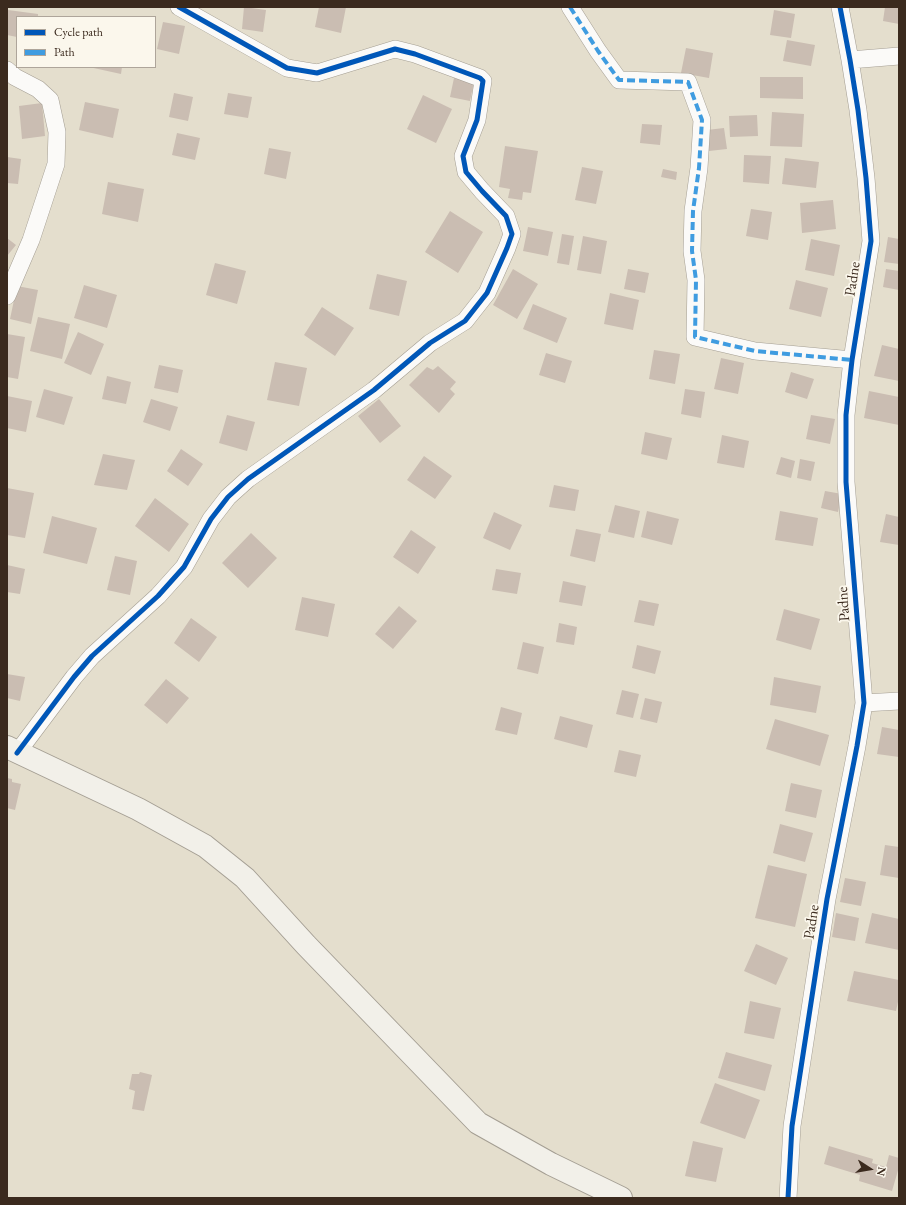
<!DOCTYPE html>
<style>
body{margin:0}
#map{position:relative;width:906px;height:1205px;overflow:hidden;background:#e4decd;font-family:"EB Garamond",serif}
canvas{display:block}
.frame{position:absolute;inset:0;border:8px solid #3b2a1e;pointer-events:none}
.legend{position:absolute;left:16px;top:16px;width:140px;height:52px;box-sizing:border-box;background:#fbf7ec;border:1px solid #aea59a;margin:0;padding:5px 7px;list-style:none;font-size:12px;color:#3b2a1e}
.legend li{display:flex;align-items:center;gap:8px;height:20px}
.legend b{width:20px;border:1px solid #aea59a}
.north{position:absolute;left:850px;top:1149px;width:40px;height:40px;-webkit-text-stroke:3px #fbf7ec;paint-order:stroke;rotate:102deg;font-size:11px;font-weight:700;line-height:16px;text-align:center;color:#3b2a1e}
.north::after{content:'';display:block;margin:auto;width:14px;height:18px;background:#3b2a1e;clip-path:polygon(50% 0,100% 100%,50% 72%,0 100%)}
</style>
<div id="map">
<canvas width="906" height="1205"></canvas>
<div class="frame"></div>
<ul class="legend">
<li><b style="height:5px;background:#0057b8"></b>Cycle path</li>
<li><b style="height:5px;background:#3f9ce0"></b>Path</li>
</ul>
<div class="north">N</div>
</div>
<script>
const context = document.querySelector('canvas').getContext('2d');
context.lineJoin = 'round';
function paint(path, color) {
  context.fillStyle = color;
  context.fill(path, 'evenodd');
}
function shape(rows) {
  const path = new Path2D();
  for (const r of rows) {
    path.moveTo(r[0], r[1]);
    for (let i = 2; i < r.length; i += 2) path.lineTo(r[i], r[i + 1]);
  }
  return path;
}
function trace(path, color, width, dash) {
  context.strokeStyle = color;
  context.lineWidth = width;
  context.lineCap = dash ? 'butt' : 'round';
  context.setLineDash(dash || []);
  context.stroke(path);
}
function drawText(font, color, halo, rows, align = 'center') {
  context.font = font + ' "EB Garamond",serif';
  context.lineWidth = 3.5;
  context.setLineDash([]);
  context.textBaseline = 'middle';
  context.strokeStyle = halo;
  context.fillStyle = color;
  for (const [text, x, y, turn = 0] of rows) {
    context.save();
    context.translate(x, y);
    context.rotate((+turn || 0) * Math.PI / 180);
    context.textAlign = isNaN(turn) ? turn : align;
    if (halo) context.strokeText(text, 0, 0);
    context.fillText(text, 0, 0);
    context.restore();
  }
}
paint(shape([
 [244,7,266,10,263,32,242,29],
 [319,7,346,7,341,33,315,27],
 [885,7,899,7,899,24,883,21],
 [8,10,38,14,38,17,17,17,17,37,7,35],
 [774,10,795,14,791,38,770,35],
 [163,22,185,26,179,54,157,49],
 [787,40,815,45,811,66,783,61],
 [686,48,713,53,709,78,681,73],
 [89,67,122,67,121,74],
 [760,77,803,77,803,99,760,98],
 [454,78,474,82,470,101,450,97],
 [174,93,193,97,188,121,169,117],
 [228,93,252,97,248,118,224,114],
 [423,95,452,109,436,143,407,129],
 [85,102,119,109,113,138,79,130],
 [42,103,45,136,22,139,19,106],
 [772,112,804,114,802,147,770,146],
 [757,115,758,136,730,137,729,116],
 [642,124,662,125,660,145,640,143],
 [724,128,727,149,709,151,707,130],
 [177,133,200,138,195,160,172,155],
 [505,146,538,151,531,193,523,192,522,200,508,198,510,189,499,187],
 [269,148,291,152,286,179,264,174],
 [744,155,771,156,769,184,743,182],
 [7,157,21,159,18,184,7,183],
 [785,158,819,162,816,188,782,184],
 [582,167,603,171,596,204,575,200],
 [663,169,677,172,676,180,661,177],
 [108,182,144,189,138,222,102,214],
 [833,200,836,229,802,233,800,203],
 [751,209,772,212,768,240,746,236],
 [450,211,483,232,458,273,425,252],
 [528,227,553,232,548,256,523,251],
 [562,234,574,236,569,265,557,263],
 [583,236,607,241,601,274,577,270],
 [888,237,899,239,899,264,884,262],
 [7,238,16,245,7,256],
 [811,239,840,245,834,276,805,270],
 [215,263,246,271,237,304,206,295],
 [513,269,538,284,517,319,493,305],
 [628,269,649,273,645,293,624,289],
 [886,269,899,271,899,290,883,287],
 [377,274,407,281,399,316,369,309],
 [796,280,828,288,821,317,789,309],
 [84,285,117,295,107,328,74,318],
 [17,286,38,290,31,324,10,319],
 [610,293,639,300,633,330,604,324],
 [533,304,567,318,557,343,523,329],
 [322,307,354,328,335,356,304,335],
 [38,317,70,324,62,359,30,351],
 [78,332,104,344,91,375,64,363],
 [7,334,25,337,18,379,7,377],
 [882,345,899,349,899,381,874,376],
 [654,350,680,354,675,384,649,379],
 [546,353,572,361,565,383,539,375],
 [721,358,744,363,738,394,714,389],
 [275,362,307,368,299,406,267,400],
 [159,365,183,370,178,393,154,388],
 [438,366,456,382,450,389,455,394,439,413,409,385,427,367,433,370],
 [791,372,814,379,807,399,785,392],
 [107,376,131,382,126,404,102,399],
 [44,389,73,397,64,425,36,417],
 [685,389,705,392,701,418,681,414],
 [869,391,899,397,899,425,864,418],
 [7,396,32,401,26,432,7,428],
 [151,399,178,407,170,431,143,422],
 [379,399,401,426,380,443,358,416],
 [227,415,255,422,247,451,219,443],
 [811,415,835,419,830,444,806,439],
 [645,432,672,438,667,460,641,454],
 [722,435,749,441,744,468,717,463],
 [181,449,203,464,188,486,167,471],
 [103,454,135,460,127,490,94,485],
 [424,456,452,476,435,499,407,480],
 [781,457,795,461,791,478,776,474],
 [800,459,815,462,811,481,797,478],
 [554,485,579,490,575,511,549,507],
 [7,488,34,493,25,538,7,535],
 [825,491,842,494,838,512,821,508],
 [155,498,189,524,169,552,135,526],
 [615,505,640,511,634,538,608,532],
 [647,511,679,519,672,545,641,537],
 [780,511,818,518,813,546,775,540],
 [494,512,522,525,510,550,483,538],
 [886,514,899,517,899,545,880,542],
 [52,516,97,528,87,564,43,553],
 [576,529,601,534,595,562,570,556],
 [411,530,436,547,418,574,393,557],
 [251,533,277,558,248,588,222,563],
 [115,556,137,561,130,595,107,590],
 [7,565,25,569,20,594,7,592],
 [496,569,521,573,517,594,492,590],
 [563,581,586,586,582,606,559,602],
 [302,597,335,604,328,637,295,630],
 [639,600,659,604,654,626,634,622],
 [399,606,417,621,393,649,375,634],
 [784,609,820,619,811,650,776,640],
 [191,618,217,637,199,662,174,643],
 [559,623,577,627,574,645,556,642],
 [523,642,544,647,538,674,517,669],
 [637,645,661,651,655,674,632,668],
 [7,674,25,677,20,701,7,698],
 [774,677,821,686,816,713,770,705],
 [166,679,189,698,167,724,144,705],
 [622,690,639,694,633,718,616,714],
 [645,698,662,702,657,723,640,719],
 [501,707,522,713,517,735,495,730],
 [560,716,593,725,587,748,554,739],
 [775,719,829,735,820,766,766,749],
 [882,727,899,730,899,757,877,754],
 [619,750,641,755,636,777,614,772],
 [7,778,12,779,12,782,21,784,15,810,7,808],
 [791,783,822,790,816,818,785,811],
 [780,824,813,833,805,862,773,853],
 [885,845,899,847,899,878,880,875],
 [768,865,807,874,795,927,755,918],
 [845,878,866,882,861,906,840,902],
 [836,913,859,918,855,941,832,937],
 [872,913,899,919,899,950,865,943],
 [756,944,788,958,776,985,744,971],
 [854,971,899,980,899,997,896,1011,847,1001],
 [750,1001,781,1008,774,1039,744,1033],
 [726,1052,772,1065,765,1091,718,1078],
 [140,1072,152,1075,144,1111,132,1109,135,1091,129,1089,132,1074,139,1074],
 [715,1083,760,1100,745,1139,700,1123],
 [693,1141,723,1148,716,1182,685,1176],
 [829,1146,873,1159,872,1163,886,1167,889,1155,899,1158,899,1167,892,1191,859,1181,860,1175,824,1164]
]), '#cabdb2');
const street = shape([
 [570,7,598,51,619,80,688,82,702,120,699,168,693,211,692,251,696,280,695,337,755,351,852,360],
 [850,60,899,56],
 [7,70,15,77,38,89,50,100,57,132,56,164,31,240,7,296],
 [864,703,899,701],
 [17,753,74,677,92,656,158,596,184,567,211,519,228,497,248,479,374,390,430,343,465,321,487,293,507,248,512,234,506,216,482,191,466,172,463,156,477,120,483,81,480,78,415,54,395,49,317,73,287,68,179,7],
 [788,1198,792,1126,800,1074,827,899,857,746,864,703,846,482,846,415,852,360,871,241,866,178,858,110,850,60,840,7]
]);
const secondary = shape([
 [7,747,138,809,205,846,245,878,306,945,478,1123,551,1164,621,1198]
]);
trace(street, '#a49e93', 18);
trace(secondary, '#a49e93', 24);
trace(street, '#fbfaf8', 17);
trace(secondary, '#f2f0e9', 22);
trace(shape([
 [570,7,598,51,619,80,688,82,702,120,699,168,693,211,692,251,696,280,695,337,755,351,852,360]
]), '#3f9ce0', 4, [8, 4]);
trace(shape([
 [17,753,74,677,92,656,158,596,184,567,211,519,228,497,248,479,374,390,430,343,465,321,487,293,507,248,512,234,506,216,482,191,466,172,463,156,477,120,483,81,480,78,415,54,395,49,317,73,287,68,179,7],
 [788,1198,792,1126,800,1074,827,899,857,746,864,703,846,482,846,415,852,360,871,241,866,178,858,110,850,60,840,7]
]), '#0057b8', 5);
drawText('15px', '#3b2a1e', '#fbf7ec', [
 ["Padne",853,279,-81],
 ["Padne",844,604,-94],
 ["Padne",812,922,-81]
]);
</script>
